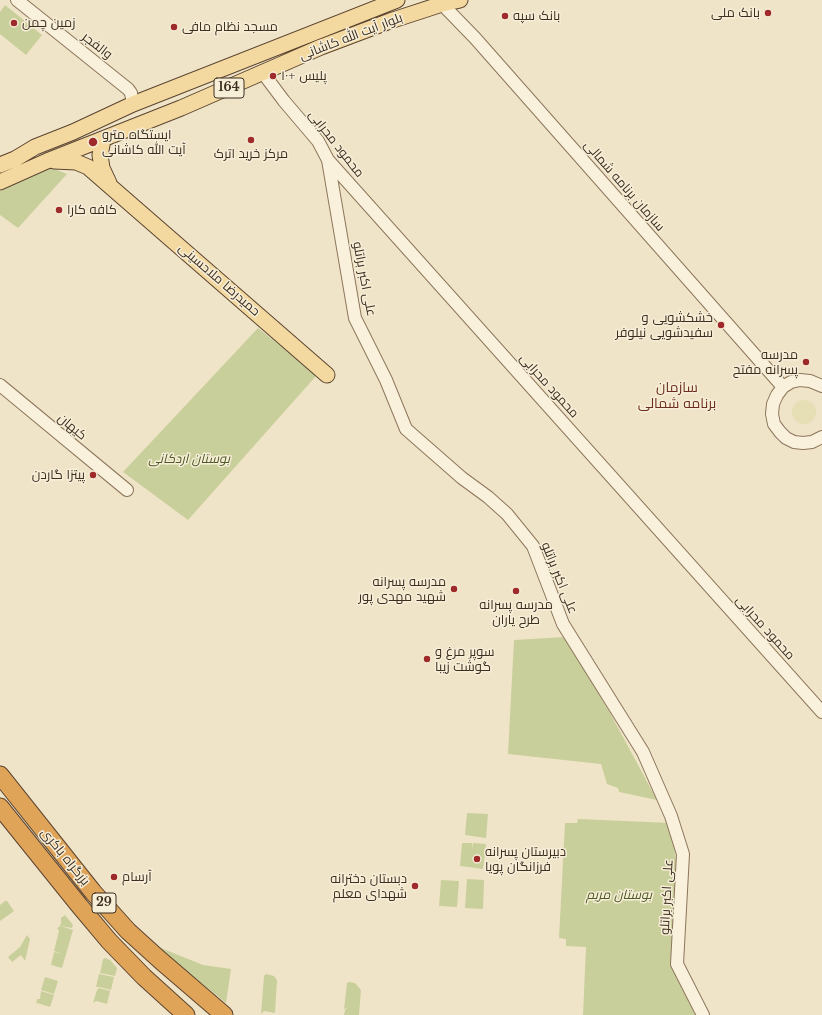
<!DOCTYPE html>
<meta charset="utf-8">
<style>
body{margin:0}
canvas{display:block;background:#f0e4c8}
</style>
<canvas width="822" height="1015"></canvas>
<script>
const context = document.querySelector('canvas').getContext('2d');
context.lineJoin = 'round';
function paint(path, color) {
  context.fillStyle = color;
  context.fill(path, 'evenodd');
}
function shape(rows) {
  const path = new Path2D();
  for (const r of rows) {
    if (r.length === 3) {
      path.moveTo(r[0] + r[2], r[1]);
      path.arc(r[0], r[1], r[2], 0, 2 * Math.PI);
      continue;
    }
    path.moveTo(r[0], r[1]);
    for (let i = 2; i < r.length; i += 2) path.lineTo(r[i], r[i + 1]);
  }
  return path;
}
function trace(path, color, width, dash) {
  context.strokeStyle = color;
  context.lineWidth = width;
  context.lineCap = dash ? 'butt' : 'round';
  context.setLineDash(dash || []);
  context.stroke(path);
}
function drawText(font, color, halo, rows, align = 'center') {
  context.font = font + ' "Libre Baskerville",Cairo,serif';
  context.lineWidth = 3;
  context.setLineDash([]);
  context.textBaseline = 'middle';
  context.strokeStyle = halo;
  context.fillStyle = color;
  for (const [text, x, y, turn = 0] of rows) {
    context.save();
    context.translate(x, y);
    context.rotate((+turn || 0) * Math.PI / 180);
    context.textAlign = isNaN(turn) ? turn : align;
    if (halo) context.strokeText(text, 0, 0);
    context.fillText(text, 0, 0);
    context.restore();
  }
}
paint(shape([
 [804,412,12]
]), '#e6deb5');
paint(shape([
 [5,5,42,35,26,55,0,34,0,12],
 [52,168,67,174,18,228,0,215,0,191],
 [258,328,317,375,188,520,123,472],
 [565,637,610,713,657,800,619,792,618,788,607,784,601,764,508,754,514,640],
 [467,813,488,814,486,838,465,835],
 [578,819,671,823,676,861,677,895,672,953,699,1015,583,1015,586,947,566,946,566,939,559,938,565,823,577,823],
 [462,843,472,843,472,849,473,843,486,844,483,869,460,866],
 [467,879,484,880,483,909,465,908],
 [441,880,459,881,457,907,439,906],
 [5,901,7,901,14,911,0,921,0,905],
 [65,915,73,925,72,928,61,926,73,930,62,968,51,965,54,952,62,954,54,951,59,931,57,928,61,926,59,926,61,924,61,918],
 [27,935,30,939,25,961,21,955,12,962,8,957,20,947],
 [156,946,203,965,231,969,226,1003],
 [105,958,110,960,117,968,115,976,100,973,103,959],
 [99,974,114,977,111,990,99,987,96,987],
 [266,974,274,976,277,980,275,1013,264,1011,261,1014,264,976],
 [45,977,58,981,54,994,41,990],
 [349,982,355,983,361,990,359,1015,344,1015,345,1010,347,1008,344,1009,347,983],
 [99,988,110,991,107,1004,96,1001,93,1003,97,990],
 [41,991,54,995,50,1007,37,1003,36,1004,37,999,40,999]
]), '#c9cf9b');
const minor = shape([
 [17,0,128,89,131,93,133,104],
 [442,4,475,38,783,387],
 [263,73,284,101,318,141,328,160,822,712],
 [328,160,355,318,386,380,406,429,462,478,488,497,507,514,533,546,563,624,643,752,671,816,683,854,677,964,703,1015],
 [0,385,127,490],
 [822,386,810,381,800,380,791,382,783,387,777,395,773,404,772,414,774,424,780,432,786,438,794,442,803,443,812,442,822,437]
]);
const major = shape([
 [103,140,100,155,102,168,109,183],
 [54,161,76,162,88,167,327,375],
 [0,165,15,159,35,147,73,132,133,104,397,0],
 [0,182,47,161,181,108,321,47,390,21,442,4,460,0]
]);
const highway = shape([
 [0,775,93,892,128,931,160,960,224,1015],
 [0,807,78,904,109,941,144,977,186,1015]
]);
trace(minor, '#8d765c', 14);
trace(major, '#5b4430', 17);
trace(highway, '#5b4430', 19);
trace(minor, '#faf1dc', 12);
trace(major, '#f3d9a0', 15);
trace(highway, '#e0a458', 17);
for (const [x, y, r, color] of [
 [768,13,4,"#9e2a2b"],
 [505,16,4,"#9e2a2b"],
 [14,23,4,"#9e2a2b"],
 [174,27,4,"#9e2a2b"],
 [273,76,4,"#9e2a2b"],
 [251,140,4,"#9e2a2b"],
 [93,142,5,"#9e2a2b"],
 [59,210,4,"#9e2a2b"],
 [721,325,4,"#9e2a2b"],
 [806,362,4,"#9e2a2b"],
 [93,475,4,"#9e2a2b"],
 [454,589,4,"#9e2a2b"],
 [516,591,4,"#9e2a2b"],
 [427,659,4,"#9e2a2b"],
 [477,859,4,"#9e2a2b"],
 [114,877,4,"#9e2a2b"],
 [415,886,4,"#9e2a2b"]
]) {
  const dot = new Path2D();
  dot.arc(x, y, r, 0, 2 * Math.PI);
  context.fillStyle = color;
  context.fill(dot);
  trace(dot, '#f7eed8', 1.5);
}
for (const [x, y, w] of [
 [229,88,30],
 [104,903,24]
]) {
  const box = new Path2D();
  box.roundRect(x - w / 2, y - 10, w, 20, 3);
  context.fillStyle = '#f7eed8';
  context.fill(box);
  trace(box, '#3d2e20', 1);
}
drawText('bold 12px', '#3d2e20', null, [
 ["164",229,88],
 ["29",104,903]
]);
drawText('13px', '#3d2e20', '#f7eed8', [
 ["بانک ملی",760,13,"right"],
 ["بانک سپه",513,16],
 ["زمین چمن",22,23],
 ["مسجد نظام مافی",182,27],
 ["پلیس +۱۰",281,76],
 ["ایستگاه مترو",102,135],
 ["آیت الله کاشانی",102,150],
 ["مرکز خرید اترک",251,154,"center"],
 ["کافه کارا",67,210],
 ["خشکشویی و",713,318,"right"],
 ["سفیدشویی نیلوفر",713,333,"right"],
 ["مدرسه",798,355,"right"],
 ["پسرانه مفتح",798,370,"right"],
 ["پیتزا گاردن",85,475,"right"],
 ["مدرسه پسرانه",446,582,"right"],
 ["شهید مهدی پور",446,597,"right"],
 ["مدرسه پسرانه",516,605,"center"],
 ["طرح یاران",516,620,"center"],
 ["سوپر مرغ و",435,652],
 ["گوشت زیبا",435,667],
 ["دبیرستان پسرانه",485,852],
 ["فرزانگان پویا",485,867],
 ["آرسام",122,877],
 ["دبستان دخترانه",407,879,"right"],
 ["شهدای معلم",407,894,"right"]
], 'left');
drawText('13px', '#3d2e20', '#f7eed8', [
 ["بلوار آیت الله کاشانی",351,37,-21],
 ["والفجر",97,46,38],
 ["محمود محرابی",336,144,52],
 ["سازمان برنامه شمالی",624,186,49],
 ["علی اکبر براتلو",364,279,79],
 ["حمیدرضا ملاحسینی",219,280,41],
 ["محمود محرابی",549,386,48],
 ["کیهان",72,427,40],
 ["علی اکبر براتلو",559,578,68],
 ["محمود محرابی",765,628,48],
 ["بزرگراه باکری",65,857,51],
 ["علی اکبر براتلو",667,897,-87]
]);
drawText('italic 13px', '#4d5a26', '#f7eed8', [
 ["بوستان اردکانی",189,459],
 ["بوستان مریم",619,895]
]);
drawText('14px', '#6b2e1e', '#f7eed8', [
 ["سازمان",677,388],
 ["برنامه شمالی",677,404]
]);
</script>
